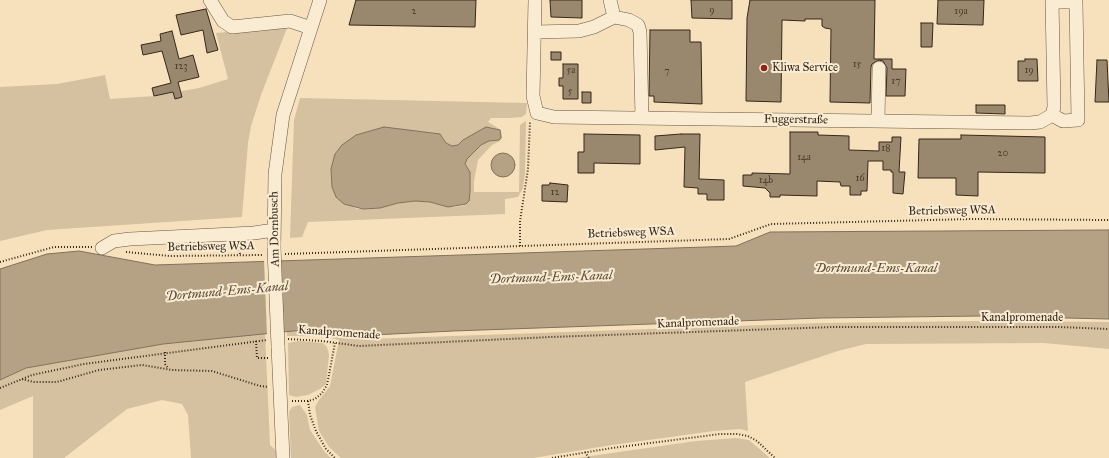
<!DOCTYPE html>
<meta charset="utf-8">
<style>
body{margin:0}
canvas{display:block;background:#f6e1bc}
</style>
<canvas width="1109" height="458"></canvas>
<script>
const context = document.querySelector('canvas').getContext('2d');
context.lineJoin = 'round';
function paint(path, color) {
  context.fillStyle = color;
  context.fill(path, 'evenodd');
}
function shape(rows) {
  const path = new Path2D();
  for (const r of rows) {
    if (r.length === 3) {
      path.moveTo(r[0] + r[2], r[1]);
      path.arc(r[0], r[1], r[2], 0, 2 * Math.PI);
      continue;
    }
    path.moveTo(r[0], r[1]);
    for (let i = 2; i < r.length; i += 2) path.lineTo(r[i], r[i + 1]);
  }
  return path;
}
function trace(path, color, width, dash) {
  context.strokeStyle = color;
  context.lineWidth = width;
  context.lineCap = dash ? 'butt' : 'round';
  context.setLineDash(dash || []);
  context.stroke(path);
}
function drawText(font, color, halo, rows, align = 'center') {
  context.font = font + ' "IM FELL Great Primer",serif';
  context.lineWidth = 4;
  context.setLineDash([]);
  context.textBaseline = 'middle';
  context.strokeStyle = halo;
  context.fillStyle = color;
  for (const [text, x, y, turn = 0] of rows) {
    context.save();
    context.translate(x, y);
    context.rotate((+turn || 0) * Math.PI / 180);
    context.textAlign = isNaN(turn) ? turn : align;
    if (halo) context.strokeText(text, 0, 0);
    context.fillText(text, 0, 0);
    context.restore();
  }
}
paint(shape([
 [285,27,287,28,261,95,251,126,248,143,242,217,47,230,0,241,0,87,57,84,105,75,110,99,154,96,199,88,228,79,216,33],
 [300,98,527,103,526,114,522,117,511,118,491,118,488,122,501,130,502,138,500,141,492,145,478,160,474,181,474,192,519,192,520,125,526,121,525,173,523,188,518,197,505,199,505,214,308,222,302,237,290,238,294,120],
 [488,127,500,130,501,138,499,140,489,141,481,145,467,159,465,164,469,170,470,192,466,205,454,207,430,202,415,201,398,203,380,208,363,209,357,209,336,197,334,192,331,169,338,150,356,135,373,131,443,137,446,143,454,147],
 [981,321,1109,322,1109,349,1044,343,866,344,838,351,745,382,748,431,740,429,714,431,612,445,533,458,341,458,329,447,319,431,315,407,319,400,330,386,339,340,323,336,287,336,287,331,321,331,368,339,820,323],
 [265,333,270,445,284,458,191,458,188,415,182,404,162,400,127,409,64,458,33,458,33,396,0,410,0,380,26,368,163,344],
 [299,341,323,343,327,347,329,355,326,384,320,389,308,395,296,397,289,395,288,343],
 [300,405,307,415,310,430,324,451,331,458,291,458,289,412,292,407],
 [736,438,749,440,770,458,577,458,696,441]
]), '#d5c1a0');
const water = shape([
 [384,127,440,134,446,143,452,146,458,145,463,140,486,127,500,130,501,138,499,140,489,141,481,145,467,159,465,164,470,172,470,192,469,201,466,204,448,207,430,202,415,201,398,203,380,208,363,209,344,204,336,197,332,187,331,169,335,154,342,145,356,135,384,127],
 [503,165,12],
 [1109,230,1109,319,981,316,821,318,453,331,352,336,303,330,163,344,26,368,0,380,0,269,47,254,79,251,155,265,736,246,770,232,1109,230]
]);
paint(water, '#b5a285');
trace(water, '#82715a', 1);
paint(shape([
 [281,259,284,333,267,335,264,260]
]), '#f6e1bc');
const building = shape([
 [356,0,476,0,475,27,349,25,356,0],
 [550,0,582,0,582,18,551,17,550,0],
 [691,0,732,0,732,19,692,18,691,0],
 [750,0,875,0,874,59,892,59,892,69,906,69,905,96,886,96,887,68,883,61,879,60,872,64,871,67,870,103,830,102,831,29,825,28,822,26,822,19,805,19,805,21,782,20,781,102,746,101,747,18,750,0],
 [938,0,984,0,983,25,937,24,938,0],
 [206,9,218,50,207,53,203,30,181,35,176,15,206,9],
 [921,23,933,23,932,47,921,47,921,23],
 [650,30,690,30,690,42,701,42,702,104,654,102,654,96,649,96,650,30],
 [172,31,179,59,193,55,199,77,178,82,182,97,175,99,173,92,154,96,152,88,171,83,162,51,143,55,141,45,161,41,160,34,172,31],
 [551,52,561,52,561,60,551,60,551,52],
 [1025,59,1037,59,1038,81,1018,81,1018,61,1025,61,1025,59],
 [1097,60,1107,60,1109,102,1095,102,1097,60],
 [563,64,578,64,578,99,563,99,563,86,559,86,559,78,563,78,563,64],
 [582,92,591,92,591,103,582,103,582,92],
 [976,105,1005,105,1005,114,976,113,976,105],
 [790,132,818,132,818,135,849,136,849,150,879,151,879,142,892,142,892,137,901,137,899,172,905,172,903,194,893,193,893,172,891,172,891,170,883,170,883,161,868,161,867,191,861,191,861,195,850,195,850,186,841,186,840,182,817,181,817,196,780,195,780,197,770,197,770,193,765,188,743,186,743,175,752,175,752,173,790,174,790,132],
 [584,134,640,135,640,164,594,163,594,173,578,173,578,152,584,152,584,134],
 [681,134,700,134,699,179,724,180,724,200,707,200,707,194,698,194,698,188,684,187,685,147,655,150,655,136,681,134],
 [961,135,1045,137,1045,173,978,172,978,196,956,195,956,178,918,178,919,139,961,139,961,135],
 [550,183,568,185,567,202,542,201,542,185,549,185,550,183]
]);
paint(building, '#9a886e');
trace(building, '#362719', 1);
const minor = shape([
 [210,0,223,21,232,27,290,21,311,28],
 [535,0,533,96,537,113,554,117,1030,123,1040,122,1047,118,1052,115,1054,107,1052,0],
 [610,0,614,17,629,20,638,25,640,32,642,118],
 [535,32,579,31,594,27,614,17],
 [1052,115,1063,121,1078,120,1076,2,1052,2],
 [878,121,879,68],
 [102,248,114,241,130,239,254,233,274,230],
 [274,248,275,174,283,115,320,0],
 [278,346,283,458]
]);
trace(minor, '#665642', 14);
trace(shape([
 [239,244,240,255],
 [520,246,520,221,528,169,530,122],
 [126,252,170,256,263,255],
 [285,254,729,239,771,224,972,219,1109,220],
 [0,262,54,247,92,247],
 [288,339,322,341,359,346,551,337,833,327,1059,327,1109,329],
 [256,341,257,358,268,358],
 [165,352,165,364,168,368],
 [22,379,34,382,57,382,99,370,142,365,172,370,212,371,260,386,268,387],
 [0,388,32,375,84,364,267,340],
 [292,401,308,401,315,399,322,393,327,385,335,343],
 [308,401,310,415,316,431,326,449,335,458],
 [585,452,589,458],
 [552,458,612,448,720,434,737,434,748,436,757,441,775,458]
]), '#362719', 2, [1, 2]);
trace(minor, '#f9ecd3', 13);
const minorBridge = shape([
 [274,248,278,346]
]);
trace(minorBridge, '#665642', 14, []);
trace(minorBridge, '#f9ecd3', 13);
for (const [x, y, r, color] of [
 [764,68,4,"#8f2418"]
]) {
  const dot = new Path2D();
  dot.arc(x, y, r, 0, 2 * Math.PI);
  context.fillStyle = color;
  context.fill(dot);
  trace(dot, '#f9ecd3', 1.5);
}
drawText('10px', '#4f3f2e', null, [
 ["9",712,11],
 ["2",414,12],
 ["19a",961,12],
 ["15",857,65],
 ["123",181,67],
 ["5a",571,71],
 ["19",1029,71],
 ["7",667,72],
 ["17",896,82],
 ["5",570,92],
 ["18",886,149],
 ["20",1003,154],
 ["14a",804,158],
 ["16",860,179],
 ["14b",766,181],
 ["12",555,193]
]);
drawText('12px', '#362719', '#f9ecd3', [
 ["Kliwa Service",772,68]
], 'left');
drawText('12px', '#362719', '#f9ecd3', [
 ["Fuggerstraße",796,120,1],
 ["Betriebsweg WSA",952,211,-1],
 ["Am Dornbusch",275,229,-91],
 ["Betriebsweg WSA",631,233,-2],
 ["Betriebsweg WSA",211,247,-1],
 ["Kanalpromenade",1022,318],
 ["Kanalpromenade",698,323,-2],
 ["Kanalpromenade",339,333,4]
]);
drawText('italic 13px', '#5c4c39', '#f9ecd3', [
 ["Dortmund-Ems-Kanal",876,269],
 ["Dortmund-Ems-Kanal",551,278,-2],
 ["Dortmund-Ems-Kanal",227,292,-5]
]);
</script>
